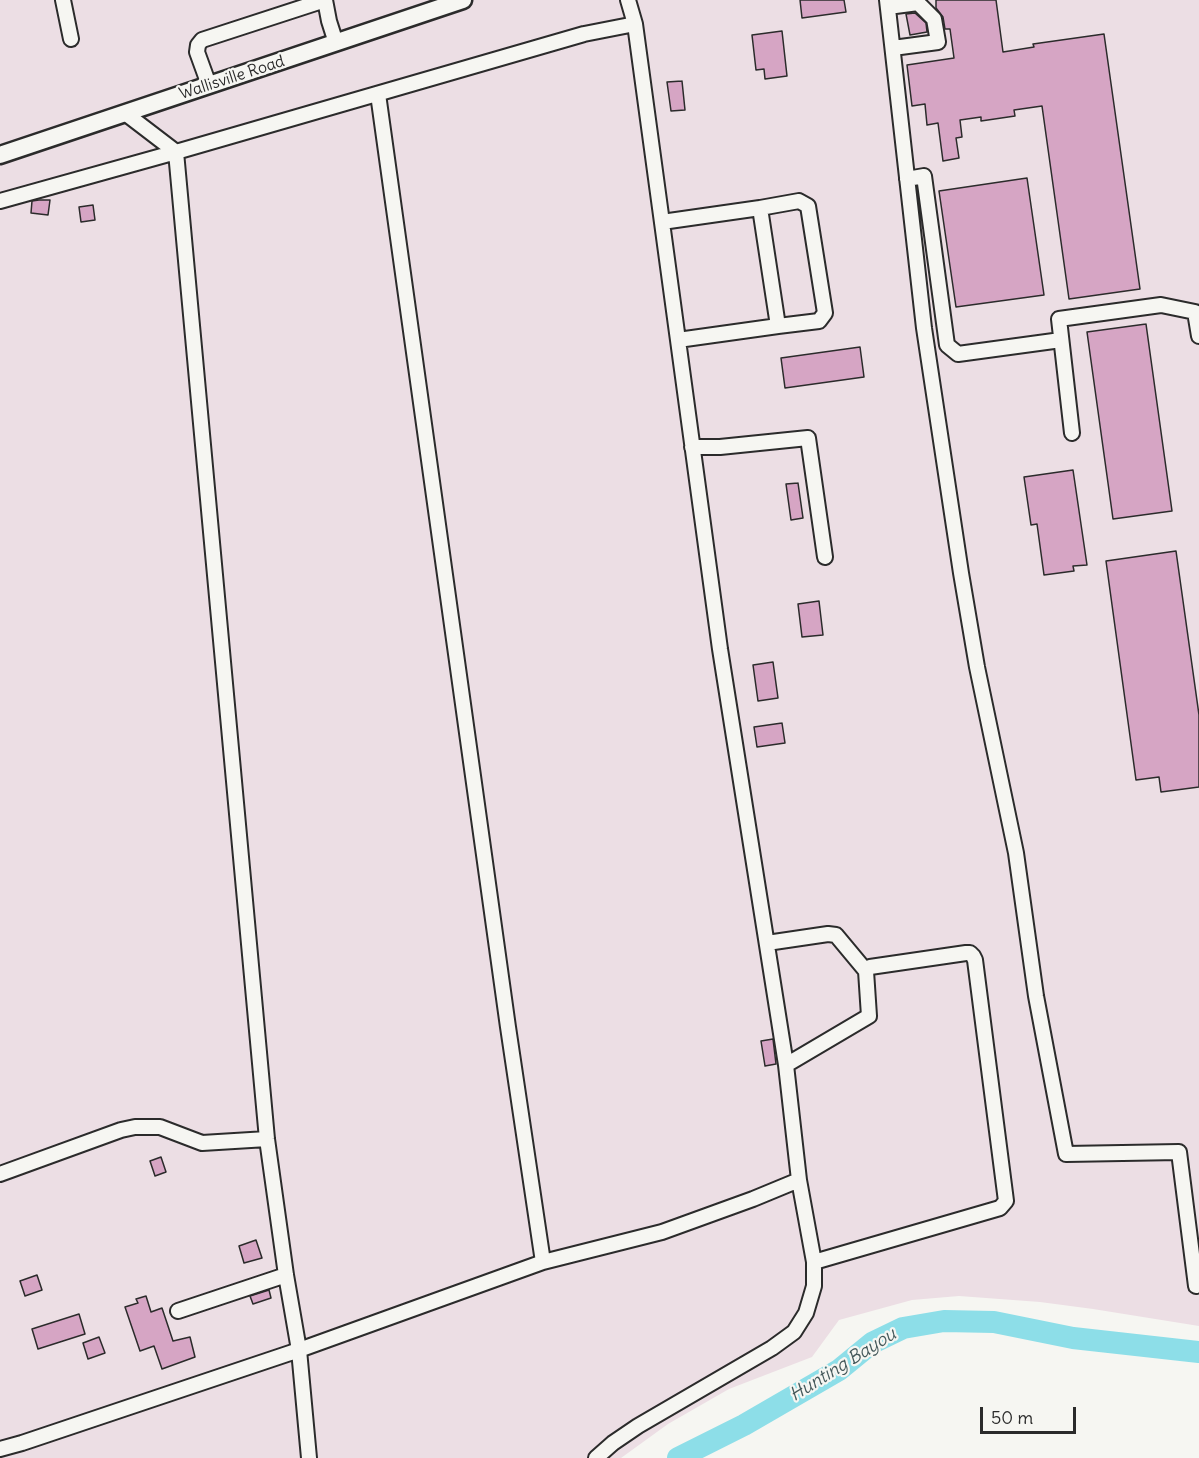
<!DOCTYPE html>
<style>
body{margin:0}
#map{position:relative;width:1199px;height:1458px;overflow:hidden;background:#f6f6f2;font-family:Delius,sans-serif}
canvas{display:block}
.scale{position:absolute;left:980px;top:1407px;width:96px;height:27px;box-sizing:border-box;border:3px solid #2b2b2b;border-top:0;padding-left:8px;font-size:18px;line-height:21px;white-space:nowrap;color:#2b2b2b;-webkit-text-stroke:4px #f6f6f2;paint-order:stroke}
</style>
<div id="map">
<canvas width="1199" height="1458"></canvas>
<div class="scale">50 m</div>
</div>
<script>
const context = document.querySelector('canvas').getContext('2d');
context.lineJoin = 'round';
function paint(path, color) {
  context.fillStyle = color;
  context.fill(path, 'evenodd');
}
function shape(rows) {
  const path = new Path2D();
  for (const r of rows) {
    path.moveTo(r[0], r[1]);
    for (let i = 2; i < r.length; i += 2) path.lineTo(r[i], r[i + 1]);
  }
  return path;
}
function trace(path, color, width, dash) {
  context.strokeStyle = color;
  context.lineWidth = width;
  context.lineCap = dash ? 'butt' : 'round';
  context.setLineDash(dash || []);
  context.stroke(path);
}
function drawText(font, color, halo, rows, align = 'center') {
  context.font = font + ' Delius,sans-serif';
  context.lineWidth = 4.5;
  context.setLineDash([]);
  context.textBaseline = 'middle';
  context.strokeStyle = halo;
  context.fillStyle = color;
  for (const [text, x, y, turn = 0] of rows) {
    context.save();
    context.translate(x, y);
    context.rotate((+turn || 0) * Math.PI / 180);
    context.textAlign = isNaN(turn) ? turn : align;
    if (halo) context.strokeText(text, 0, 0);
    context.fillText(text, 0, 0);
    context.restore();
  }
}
paint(shape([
 [0,0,1199,0,1199,1326,1093,1309,1040,1302,959,1296,912,1300,839,1320,812,1357,729,1389,668,1424,621,1458,0,1458]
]), '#ecdee4');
trace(shape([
 [678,1458,744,1425,839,1370,872,1343,903,1328,944,1321,994,1322,1073,1338,1199,1352]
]), '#8ddee8', 22);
const building = shape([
 [800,0,844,0,846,12,802,18,800,0],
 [936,0,996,0,1003,52,1034,47,1033,44,1104,34,1140,289,1069,299,1042,106,1014,110,1015,116,981,121,981,117,960,120,962,137,956,138,959,158,943,161,938,123,927,125,925,104,912,106,907,65,954,58,950,29,945,29,943,17,936,8,936,0],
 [915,13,926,23,927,32,910,35,906,14,915,13],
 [782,31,787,76,765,79,764,69,756,70,752,35,782,31],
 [682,81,685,110,671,111,667,82,682,81],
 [1027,178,1044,295,956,307,939,191,1027,178],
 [39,200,50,200,48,215,31,213,32,201,39,200],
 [93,205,95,220,81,222,79,207,93,205],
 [1146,324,1172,511,1113,519,1087,332,1146,324],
 [860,347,864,377,785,388,781,358,860,347],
 [1073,470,1087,565,1073,566,1074,571,1044,575,1037,524,1031,525,1024,477,1073,470],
 [798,483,803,518,791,520,786,484,798,483],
 [1176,551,1199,715,1199,787,1161,792,1159,777,1136,780,1106,561,1176,551],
 [819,601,823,635,802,637,798,604,819,601],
 [773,662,778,698,758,701,753,665,773,662],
 [782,723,785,743,757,747,754,727,782,723],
 [773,1039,776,1064,765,1066,761,1041,773,1039],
 [161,1157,166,1172,155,1176,150,1161,161,1157],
 [256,1240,262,1258,244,1263,239,1246,256,1240],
 [37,1275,42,1290,25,1296,20,1281,37,1275],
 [269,1290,271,1298,253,1304,250,1296,269,1290],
 [146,1296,151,1312,162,1308,173,1341,190,1337,195,1357,162,1369,154,1346,140,1351,125,1307,138,1303,136,1299,146,1296],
 [79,1314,85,1334,38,1349,32,1329,79,1314],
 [99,1337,105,1353,88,1359,83,1343,99,1337]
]);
paint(building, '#d6a5c4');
trace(building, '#2b2b2b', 1.5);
const minor = shape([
 [63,0,71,39],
 [325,0,329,21,336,43],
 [887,0,924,328,961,573,977,667,1016,853,1036,996,1066,1154,1179,1152,1196,1286,1199,1285],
 [888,7,918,3,918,0],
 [893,48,938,42,934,19,918,3],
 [209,85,197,52,198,45,202,40,325,0],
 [378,94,508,1027,543,1262],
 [125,113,176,152,267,1139,286,1275,299,1350,309,1458],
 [907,179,924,176,947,345,958,354,1061,340],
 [0,201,176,152,584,34,635,24],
 [760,208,799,201,808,206,825,313,819,321,778,326],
 [662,222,760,208,778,326,678,340],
 [1072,433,1059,319,1161,305,1195,312,1199,336],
 [692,447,720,447,808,438,825,557],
 [767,943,828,934,836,935,866,971],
 [786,1065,869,1016,866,971,870,967,966,953,970,953,973,956,975,960,1006,1201,1000,1208,814,1262],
 [0,1174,121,1130,135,1127,160,1127,202,1143,267,1139],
 [178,1311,286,1275],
 [0,1449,22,1443,299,1350,543,1262,662,1232,753,1199,799,1180,786,1065,720,649,635,24,628,0],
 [596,1458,613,1443,638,1426,772,1348,794,1332,806,1313,814,1286,814,1262,799,1180]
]);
const major = shape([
 [0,155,463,0]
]);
trace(minor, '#2b2b2b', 18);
trace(major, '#2b2b2b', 21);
trace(minor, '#f6f6f2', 14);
trace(major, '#f6f6f2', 16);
drawText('16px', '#2b2b2b', '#f6f6f2', [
 ["Wallisville Road",232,78,-18]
]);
drawText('italic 18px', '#44585a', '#f6f6f2', [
 ["Hunting Bayou",843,1365,-32]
]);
</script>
